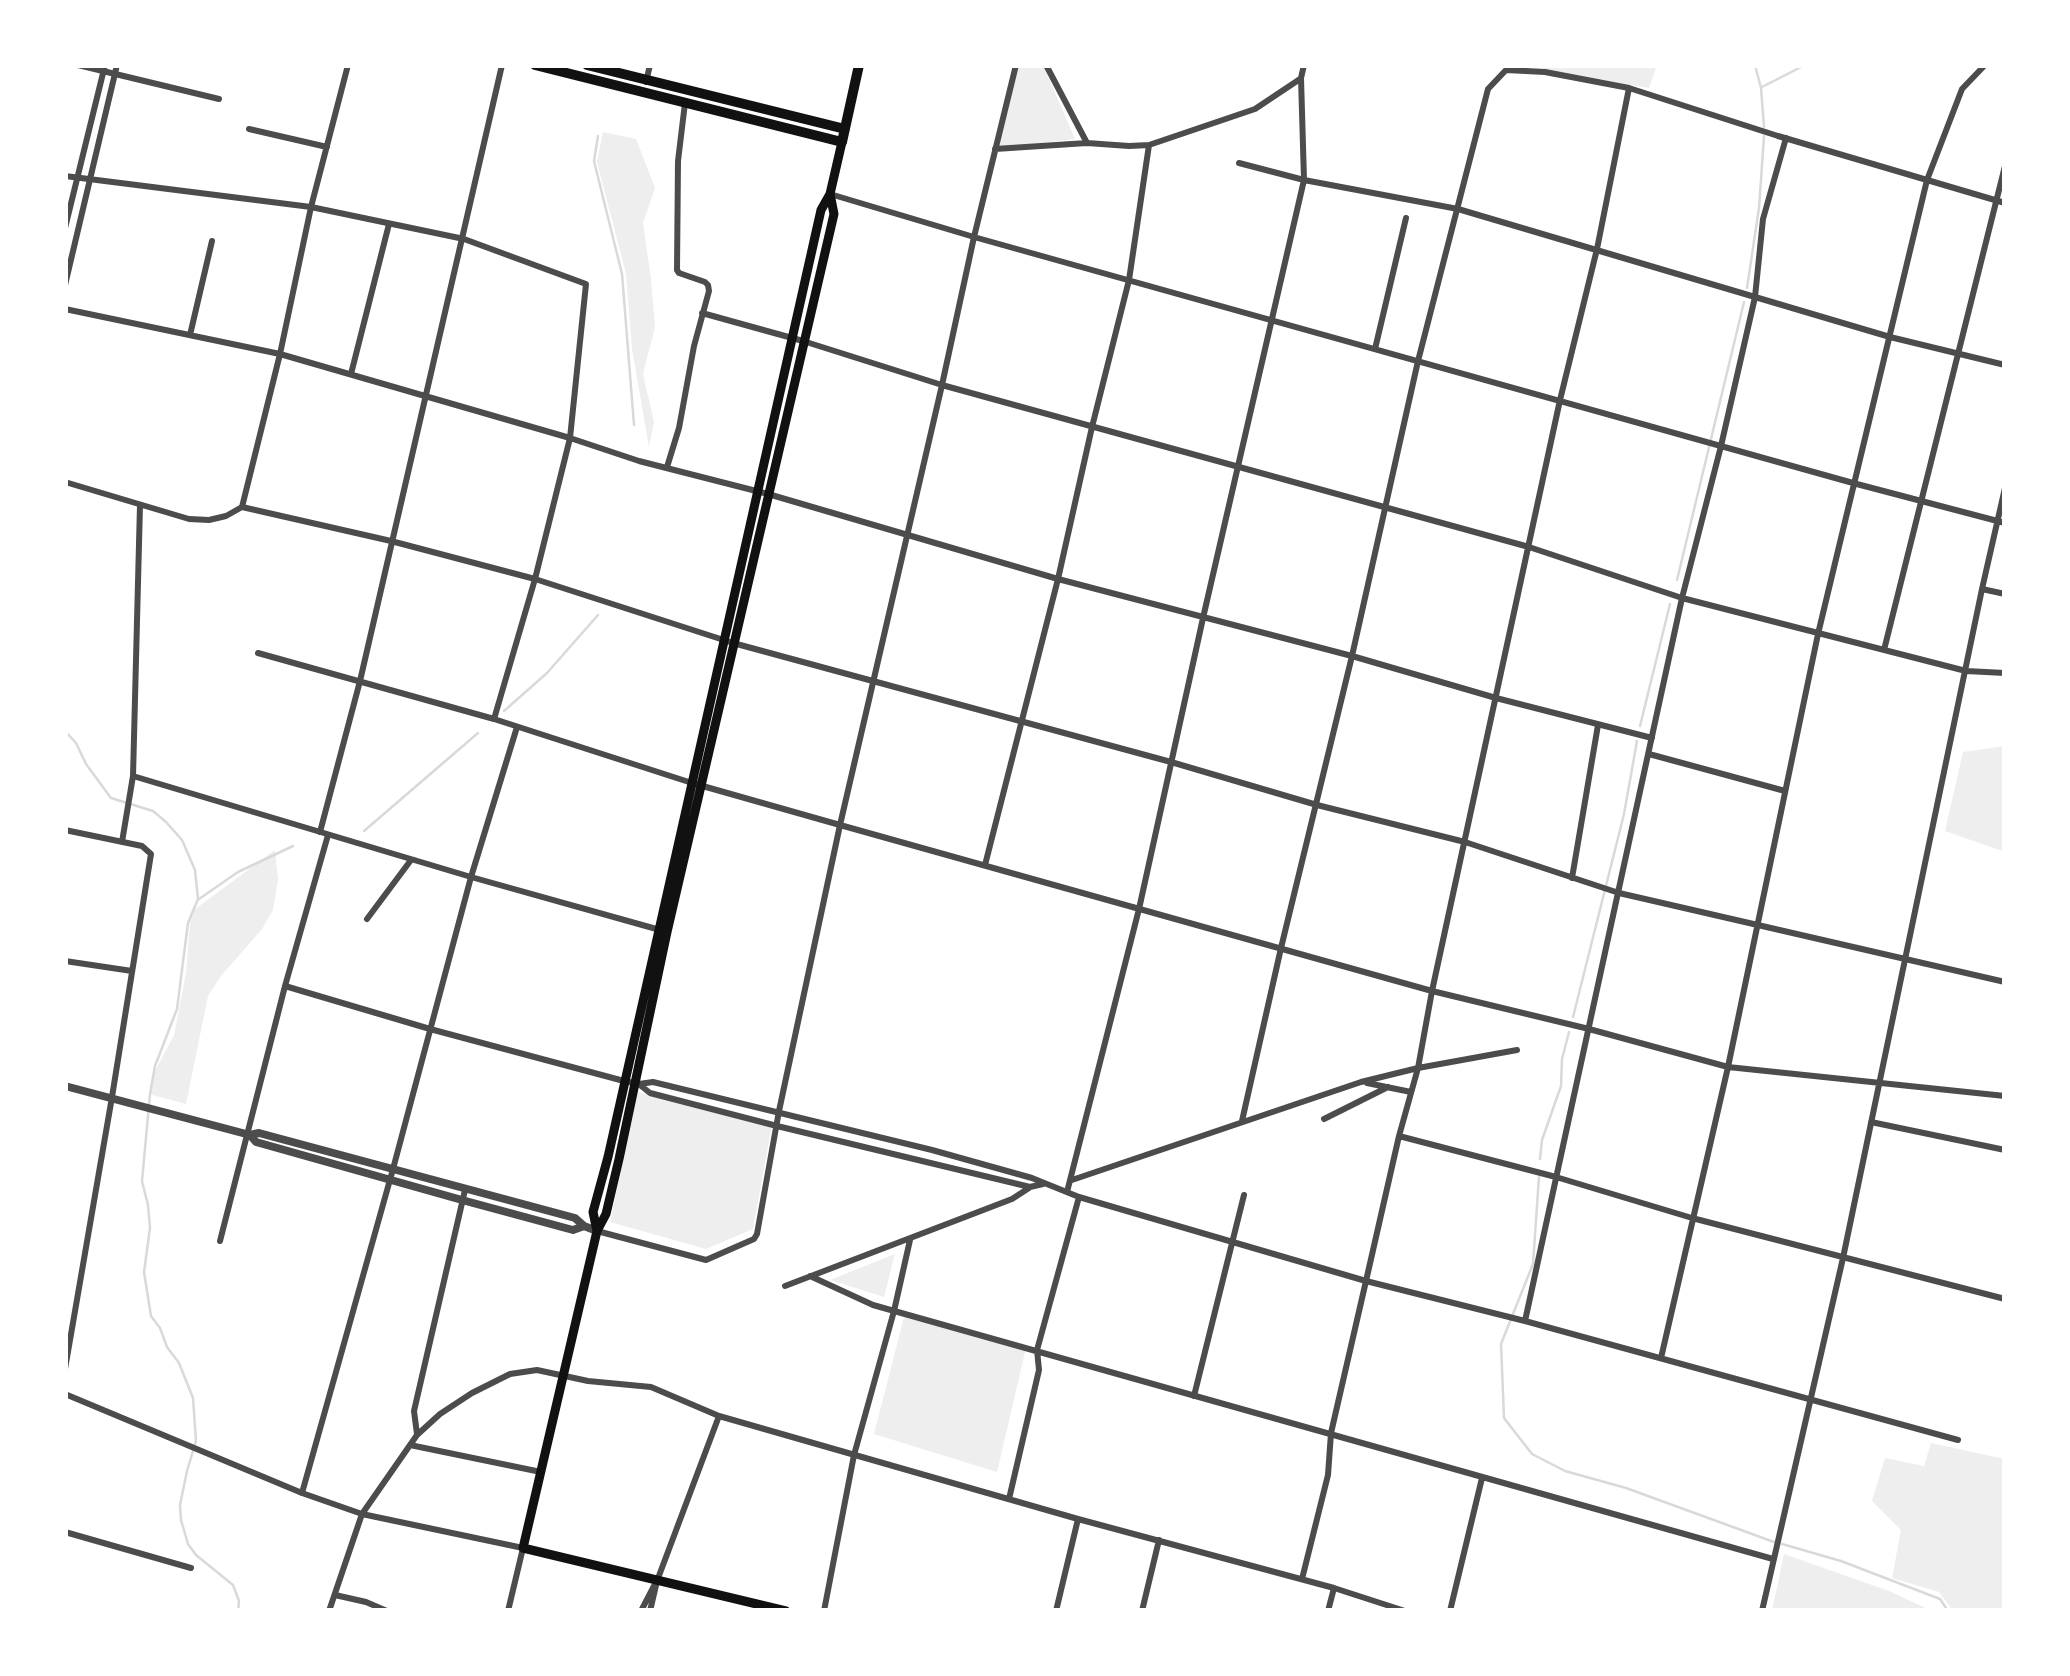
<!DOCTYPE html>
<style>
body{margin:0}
#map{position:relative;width:2070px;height:1676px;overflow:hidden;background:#fff;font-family:Signika,sans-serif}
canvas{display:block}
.frame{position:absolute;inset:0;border:68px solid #fff;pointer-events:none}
</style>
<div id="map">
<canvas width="2070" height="1676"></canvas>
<div class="frame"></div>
</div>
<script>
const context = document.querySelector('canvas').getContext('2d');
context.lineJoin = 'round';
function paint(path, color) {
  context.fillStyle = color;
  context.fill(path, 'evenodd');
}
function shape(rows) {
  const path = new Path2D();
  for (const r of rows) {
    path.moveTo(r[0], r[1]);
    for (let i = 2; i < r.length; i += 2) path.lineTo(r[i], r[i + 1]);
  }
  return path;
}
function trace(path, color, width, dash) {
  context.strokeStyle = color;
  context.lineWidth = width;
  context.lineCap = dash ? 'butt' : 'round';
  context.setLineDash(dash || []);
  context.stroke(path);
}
paint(shape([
 [1016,65,1043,65,1075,139,997,148],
 [1538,65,1657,65,1649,88,1550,72],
 [603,132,636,139,655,188,643,223,651,279,655,327,643,374,654,422,649,447,632,349,626,274,597,162],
 [2005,746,2005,852,1945,831,1963,752],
 [275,850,278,880,273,910,262,929,221,976,208,996,186,1104,149,1094,156,1069,174,1035,186,973,191,912],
 [638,1092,772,1125,753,1229,706,1249,610,1222],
 [895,1254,884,1297,830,1280],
 [904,1317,1026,1348,997,1472,874,1434],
 [1931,1443,2005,1459,2005,1611,1953,1611,1939,1592,1892,1578,1901,1530,1872,1501,1885,1458,1924,1466],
 [1784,1554,1889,1591,1932,1611,1772,1611]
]), '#eee');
trace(shape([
 [1755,65,1761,88,1764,127],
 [1762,87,1805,65],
 [598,136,594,161,622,274,634,425],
 [1747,288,1759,208,1764,136],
 [1677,580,1744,302],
 [504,711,547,673,598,615],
 [1640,726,1670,604],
 [65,731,76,743,86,764,111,798,153,811,166,822,182,840,195,870,198,899,188,923,177,1009,155,1066,150,1094,142,1181,148,1205,150,1228,144,1272,151,1316,160,1328,167,1347,179,1363,193,1398,196,1441,187,1471,180,1505,181,1520,188,1544,196,1555,233,1585,239,1601,238,1611],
 [364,831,478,733],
 [199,899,238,872,293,846],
 [1573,1017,1624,814,1637,741],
 [1540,1159,1542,1140,1561,1086,1562,1059,1569,1032],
 [1539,1177,1533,1264,1501,1344,1504,1418,1532,1454,1565,1471,1626,1488,1774,1542],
 [1782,1544,1841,1561,1940,1599,1948,1611]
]), '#d9d9d9', 2.5);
trace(shape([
 [78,65,219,99],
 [1046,65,1087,143],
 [646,82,650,65],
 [249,129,327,147],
 [995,149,1087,143,1129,146,1149,145,1255,109,1300,79],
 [1239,163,1304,180,1458,209,1890,337,2005,365],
 [65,176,311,207,464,239,586,284,570,438,535,579,494,719],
 [830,194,974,237,1853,483,2005,523],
 [65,228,105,65],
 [65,285,117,65],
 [65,309,280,354,570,438,639,461,768,494,1058,579,1352,656,1496,698,1652,738],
 [702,313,803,341,942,385,1529,547,1682,598,1966,671,2005,673],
 [190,335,212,241],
 [1375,349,1406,218],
 [351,374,389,224],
 [667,467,679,428,694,346,709,291,708,285,705,282,679,273,677,270,678,161,685,103],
 [65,482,189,519,209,520,226,516,242,507,391,541,535,579,733,643,1171,762,1317,805,1465,842,1619,893,2005,982],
 [242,507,280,354,311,207,348,65],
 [1982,589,2005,594],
 [1884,650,2005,166],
 [258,653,494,719,692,783,840,825,1432,991,1589,1029,1728,1067,2005,1096],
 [1649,754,1785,791],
 [133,776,471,877,660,930],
 [65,830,142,846,151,854,112,1097,65,1369],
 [320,832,360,681,502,65],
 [122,842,133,776,140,505],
 [985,865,1058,579,1092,427,1129,280,1149,145],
 [1572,878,1598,725],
 [367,919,411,860],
 [65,961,132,971],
 [285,986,430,1029,624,1081,639,1084,653,1082,932,1150,1032,1178,1079,1197,1366,1281,1525,1321,1958,1440],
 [1367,1083,1411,1092],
 [640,1085,650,1093,777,1126,1030,1187,1043,1184],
 [1324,1119,1388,1087],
 [1242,1121,1281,948,1352,656,1418,361,1488,89,1506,70,1545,72,1629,88,1778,136,2005,203],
 [1871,1122,2005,1150],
 [1399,1136,1556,1177,1692,1218,2005,1299],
 [1072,1180,1361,1082,1418,1068,1517,1050],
 [1067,1192,1139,909,1203,618,1304,180,1301,78,1304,65],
 [597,1231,706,1260,754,1239,757,1234,779,1111,840,825,942,385,974,237,1016,65],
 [220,1241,285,986,328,835],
 [810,1276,873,1305,1773,1559],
 [785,1286,1012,1199,1029,1188],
 [1525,1321,1682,598,1721,446,1755,297,1763,219,1786,138],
 [1661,1358,1728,1067,1818,634,1927,180,1962,89,1985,65],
 [65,1394,302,1493,362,1514,523,1548,508,1611],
 [1194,1396,1244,1195],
 [417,1434,414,1411,465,1190],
 [410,1445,541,1472],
 [302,1493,393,1169,471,877,517,727],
 [1009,1499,1039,1370,1037,1350,1079,1197],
 [65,1532,191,1568],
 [1302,1579,1328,1475,1331,1433,1366,1281,1399,1136,1418,1068,1432,991,1560,400,1597,249,1629,88],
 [335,1595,366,1602,387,1611],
 [329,1611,362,1514,417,1435,440,1414,472,1393,510,1374,537,1370,588,1381,651,1387,719,1416,1078,1519,1334,1588,1405,1611],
 [641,1611,654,1586],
 [650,1611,657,1581,719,1416],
 [824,1611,854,1455,894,1311,910,1240],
 [1056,1611,1078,1519],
 [1142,1611,1159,1540],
 [1328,1611,1334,1588],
 [1450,1611,1482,1478],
 [1762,1611,1843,1258,1982,589,2005,488]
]), '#4c4c4c', 6);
trace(shape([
 [65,1086,250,1135,259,1133,575,1218,584,1226,597,1231],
 [250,1135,256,1142,462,1200,573,1230,584,1226]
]), '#4c4c4c', 8);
trace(shape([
 [597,1231,593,1212,608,1157,821,210,830,194,842,142],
 [786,1611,523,1548,597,1231,606,1214,619,1159,667,932,834,214,830,194]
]), '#111', 9);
trace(shape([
 [535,65,842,142,859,65],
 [587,65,845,129]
]), '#111', 10);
</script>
